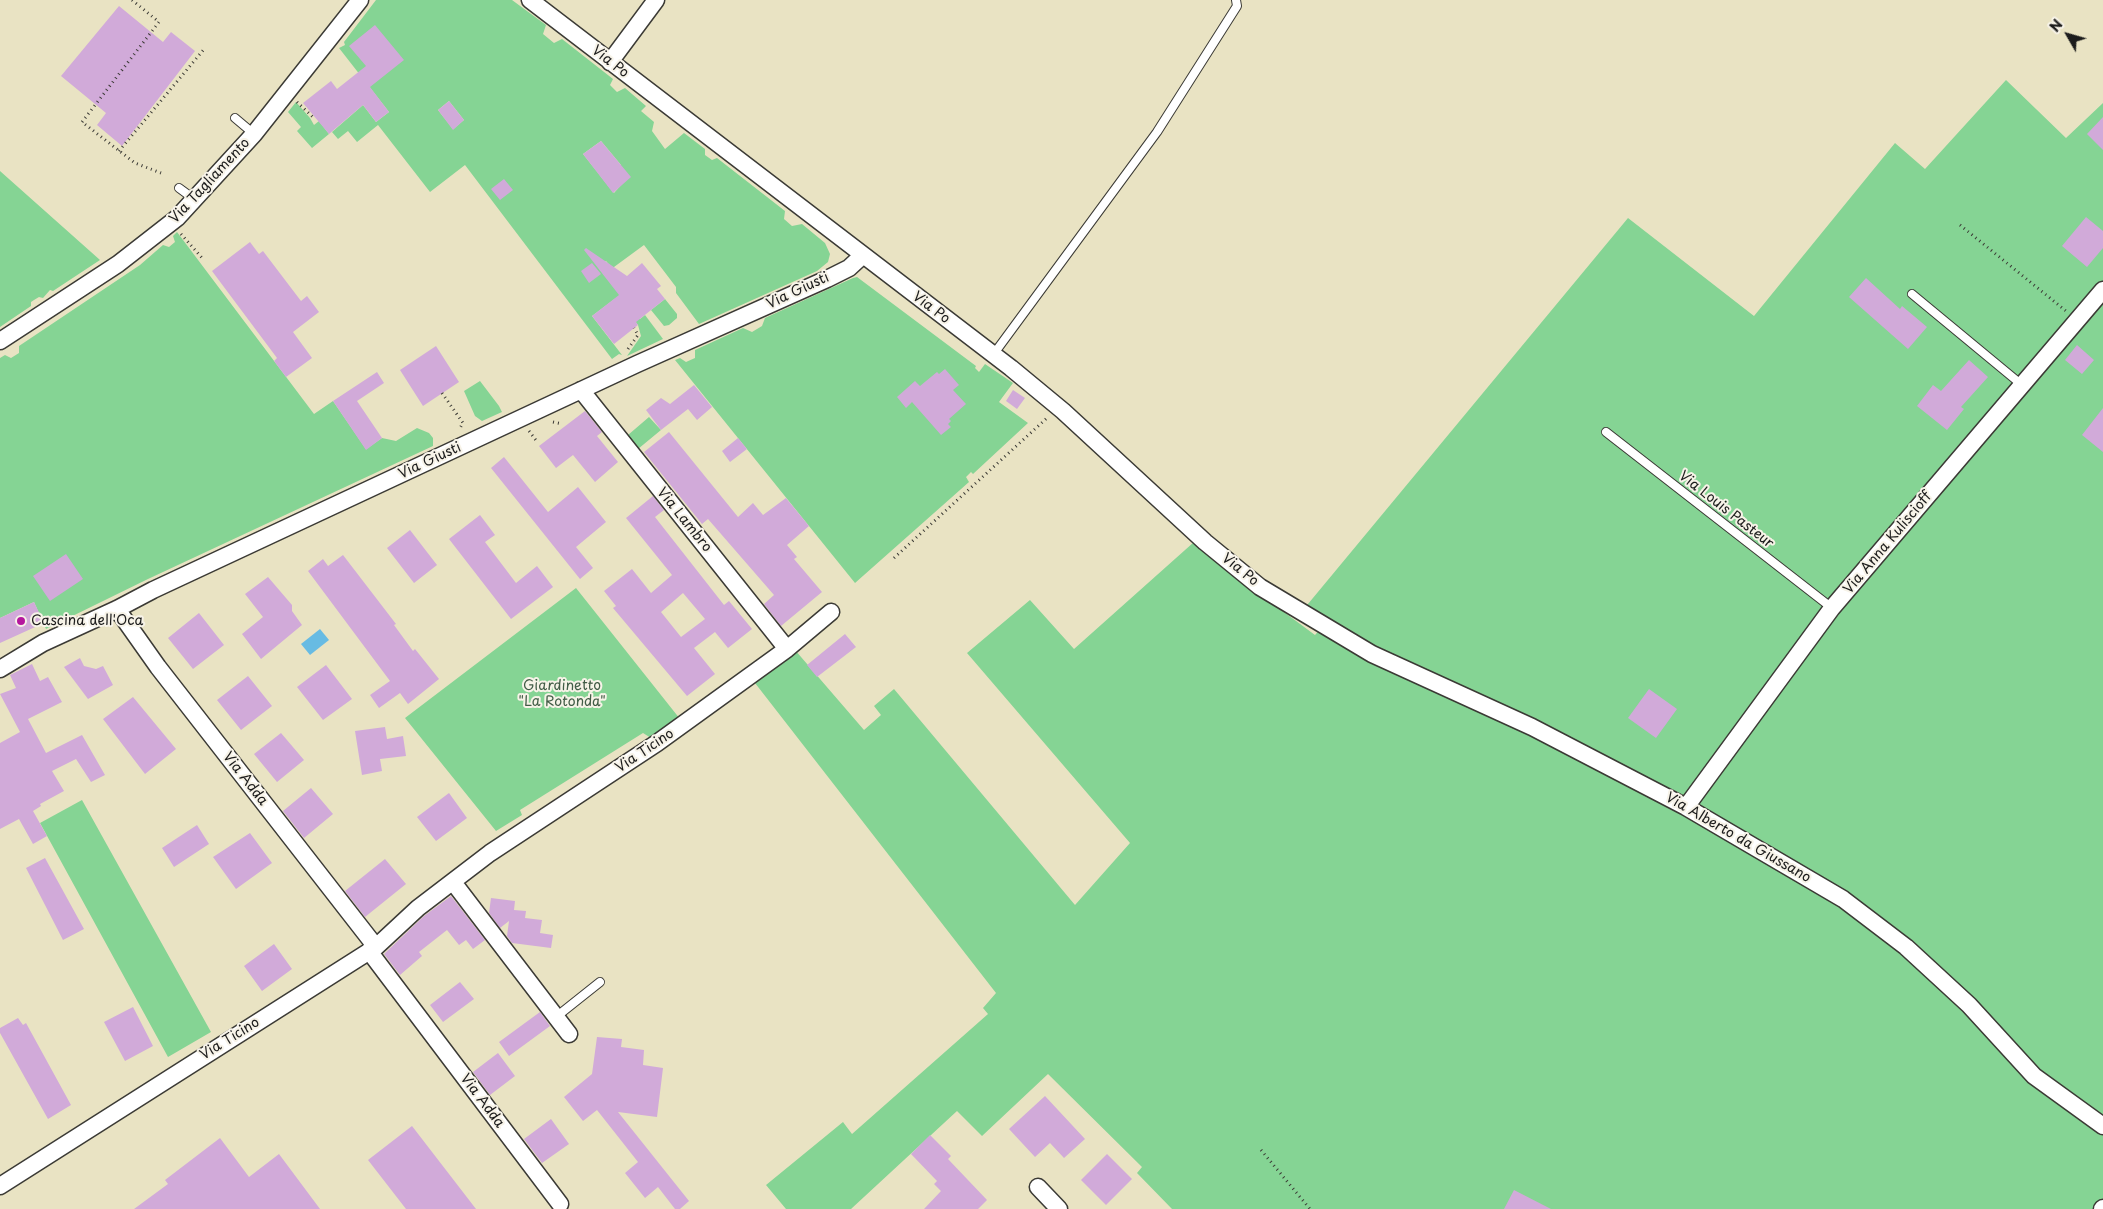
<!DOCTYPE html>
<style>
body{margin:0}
#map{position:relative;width:2103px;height:1209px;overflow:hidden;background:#e9e3c3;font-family:"Playpen Sans",sans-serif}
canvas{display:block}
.north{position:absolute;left:2043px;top:10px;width:50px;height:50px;-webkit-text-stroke:4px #f7f3e8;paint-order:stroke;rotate:308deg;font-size:14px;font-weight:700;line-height:20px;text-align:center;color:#1c1c1c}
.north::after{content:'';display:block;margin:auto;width:18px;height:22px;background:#1c1c1c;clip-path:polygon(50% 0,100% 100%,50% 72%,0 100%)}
</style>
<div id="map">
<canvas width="2103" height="1209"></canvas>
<div class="north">N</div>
</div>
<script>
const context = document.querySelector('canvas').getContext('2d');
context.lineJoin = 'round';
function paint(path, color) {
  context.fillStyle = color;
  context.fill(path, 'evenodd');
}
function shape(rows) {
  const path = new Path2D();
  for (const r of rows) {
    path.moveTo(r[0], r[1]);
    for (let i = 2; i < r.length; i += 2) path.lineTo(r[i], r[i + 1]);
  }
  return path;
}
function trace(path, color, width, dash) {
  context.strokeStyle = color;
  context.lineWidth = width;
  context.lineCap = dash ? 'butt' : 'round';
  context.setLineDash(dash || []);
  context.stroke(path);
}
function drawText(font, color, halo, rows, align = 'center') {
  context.font = font + ' "Playpen Sans",sans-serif';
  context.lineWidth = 4;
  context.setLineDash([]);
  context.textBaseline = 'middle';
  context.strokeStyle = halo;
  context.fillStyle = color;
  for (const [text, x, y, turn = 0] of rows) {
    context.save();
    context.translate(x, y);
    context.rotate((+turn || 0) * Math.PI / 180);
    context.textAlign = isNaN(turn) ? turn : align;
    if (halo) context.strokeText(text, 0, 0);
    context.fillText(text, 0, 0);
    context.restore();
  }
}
paint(shape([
 [376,0,512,0,546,25,543,34,554,43,562,39,613,79,610,85,617,92,625,88,646,106,641,111,654,122,652,131,665,149,684,133,705,149,705,155,712,160,717,158,785,211,784,219,792,226,802,224,825,243,830,254,828,262,817,271,699,324,676,293,676,287,644,245,614,267,611,267,606,261,598,267,640,319,645,315,663,339,627,356,641,336,638,325,616,298,592,316,622,355,619,354,612,359,465,165,430,192,378,125,357,142,348,131,338,139,332,132,363,105,376,122,389,112,339,48,345,45,344,42],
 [449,101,464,120,453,129,438,110],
 [601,141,621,165,611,173,621,185,614,193,583,154],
 [2006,80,2066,138,2103,103,2103,1209,1172,1209,1137,1173,1142,1167,1048,1074,982,1136,957,1111,851,1209,786,1209,766,1185,843,1122,852,1134,988,1014,983,1008,996,993,755,683,795,650,864,730,881,715,874,706,894,689,1075,905,1130,843,967,653,1030,600,1074,649,1194,542,1231,573,1315,635,1324,625,1303,610,1628,218,1754,316,1895,143,1925,169],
 [296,102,310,118,314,125,319,121,329,134,312,148,297,131,301,127,288,112],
 [0,171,100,260,53,291,50,290,43,298,39,297,34,300,31,302,31,306,0,327],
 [177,232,314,414,333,401,366,449,382,438,396,441,417,428,429,433,433,438,433,446,148,579,46,629,34,602,0,618,0,358,5,355,11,358,19,353,19,346,140,265,163,245,169,247,175,242,173,236],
 [857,277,976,366,975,368,979,372,985,364,1013,383,999,402,1028,423,973,474,971,472,966,477,969,482,855,583,675,360,680,358,686,362,695,358,695,350,743,328,752,332,762,326,765,318,853,278],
 [665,299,677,314,677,318,669,325,664,326,651,310],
 [480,381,499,406,502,412,482,421,475,416,464,391],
 [649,417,661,430,638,449,628,435],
 [576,588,680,719,651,738,643,733,520,810,522,815,496,831,405,718],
 [82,800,211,1032,168,1057,40,823]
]), '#85d494');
paint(shape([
 [320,629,329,640,310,655,301,644]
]), '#67bbe3');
paint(shape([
 [119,6,163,42,171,32,195,51,122,146,97,125,106,113,61,76],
 [375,25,404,60,370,87,389,112,376,122,363,105,329,134,303,103,331,81,337,89,366,66,349,46],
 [449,101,464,120,453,130,438,110],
 [2103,117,2103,150,2087,134],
 [601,141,631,177,613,193,583,154],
 [504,179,513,190,500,200,491,189],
 [2086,217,2103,231,2103,248,2087,267,2062,246],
 [250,242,259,254,263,251,301,301,307,296,319,312,293,332,312,358,286,377,274,361,277,358,212,271],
 [586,248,627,276,642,263,661,286,657,289,665,299,636,322,638,325,614,344,592,316,619,295,584,250],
 [592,263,601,274,589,283,581,271],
 [1866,278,1900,309,1902,306,1927,327,1908,349,1849,297],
 [2077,345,2094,360,2082,374,2065,360],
 [436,346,459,382,423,406,400,370],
 [1969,360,1988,377,1961,407,1964,409,1947,430,1917,406,1933,385,1941,391],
 [945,369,959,385,953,390,966,404,949,419,951,421,948,424,951,427,941,435,912,402,906,408,897,397,915,381,920,386,937,372,939,374],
 [377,372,384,383,357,401,382,438,366,450,333,401],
 [694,385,712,407,697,420,688,409,661,430,646,410,661,398,670,404],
 [1013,390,1025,398,1017,409,1006,401],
 [2103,408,2103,452,2082,435],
 [585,411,602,432,597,436,618,462,595,482,573,455,556,468,539,446],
 [669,432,738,517,753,503,763,515,786,498,809,526,787,545,797,557,794,559,822,592,781,626,764,604,774,595,708,519,702,524,644,452],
 [738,438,747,449,730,462,722,451],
 [504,457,548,512,578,487,606,522,576,547,593,568,580,579,491,468],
 [653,496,664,510,655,517,724,605,729,601,752,629,728,648,715,632,694,648,715,674,687,696,613,608,616,606,604,591,632,569,651,593,672,575,626,518],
 [683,593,705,619,681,637,661,612],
 [480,515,495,535,485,542,516,583,537,566,553,587,511,619,449,539],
 [410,530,437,565,414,583,387,548],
 [66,554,83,579,50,601,33,576],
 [343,555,396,624,394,625,413,651,415,649,439,679,408,704,400,693,379,708,370,695,390,681,308,571,323,559,328,566],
 [268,577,292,605,292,611,302,625,261,659,242,634,263,617,245,594],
 [34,602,44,623,0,643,0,618],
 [199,613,224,645,193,669,168,638],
 [845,634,856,647,817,677,807,665],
 [80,658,84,666,96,669,103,666,113,685,88,699,64,667],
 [32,664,40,681,48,677,62,702,28,719,46,753,82,735,105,775,91,782,76,759,52,771,64,791,40,804,41,806,33,811,47,836,33,844,19,819,0,829,0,743,20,732,0,694,16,688,10,675],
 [326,665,352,699,323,720,297,687],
 [248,676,272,706,241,730,217,700],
 [1649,689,1677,709,1656,738,1628,718],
 [133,697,176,749,145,774,103,719],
 [385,727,387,739,403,736,406,756,380,759,382,771,362,775,355,731],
 [281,733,304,760,277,782,254,754],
 [311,788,333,814,304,838,283,811],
 [449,793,467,818,436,841,417,817],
 [197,825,209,844,174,867,162,848],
 [250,833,272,863,236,889,213,857],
 [45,858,84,929,63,940,26,868],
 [385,859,406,884,365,917,345,891],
 [451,896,485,940,473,949,466,940,459,945,447,930,419,952,422,956,400,975,384,954,424,916],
 [491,898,515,901,514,910,526,911,525,918,542,920,540,933,553,935,551,948,512,943,507,936,509,921,500,928,489,913],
 [274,944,292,969,262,991,244,966],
 [460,982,474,999,443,1022,430,1005],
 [133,1007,153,1046,125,1061,104,1022],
 [540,1012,550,1026,509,1056,499,1042],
 [18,1018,23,1025,26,1023,71,1105,48,1119,0,1033,0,1028],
 [597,1037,622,1039,621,1047,644,1050,643,1065,663,1068,657,1117,618,1112,689,1201,680,1209,675,1209,658,1187,645,1198,625,1173,638,1162,597,1110,583,1121,564,1097,592,1074],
 [498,1053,515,1076,490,1095,473,1072],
 [1045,1096,1085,1139,1064,1158,1050,1143,1035,1157,1009,1129],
 [551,1119,569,1144,542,1163,524,1139],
 [412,1126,476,1209,406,1209,368,1160],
 [930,1135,951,1156,948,1159,987,1200,978,1209,924,1209,941,1191,934,1184,937,1181,911,1154],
 [220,1138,249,1177,279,1154,320,1209,134,1209,168,1184,165,1180],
 [1107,1154,1132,1179,1106,1205,1081,1180],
 [1514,1190,1551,1209,1504,1209]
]), '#d1aad9');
const service = shape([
 [235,118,254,134],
 [179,188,194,199],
 [1912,294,2022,385],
 [993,355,1157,132,1237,6,1236,0],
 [1606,432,1832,608],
 [556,1017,600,982]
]);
const minor = shape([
 [530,0,1011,368,1063,411,1205,542,1260,587,1372,654,1532,727,1686,807,1843,899,1906,947,1969,1005,2034,1076,2103,1126],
 [610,62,656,0],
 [0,341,118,264,177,218,254,134,360,0],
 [581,390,787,649],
 [117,609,158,667,376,947],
 [0,669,43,643,117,609,153,590,637,364,827,279,849,268,862,256],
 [1686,807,1832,608,2103,290],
 [453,882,569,1034],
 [369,951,560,1204],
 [0,1186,376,947,418,908,490,853,657,743,787,649,831,612],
 [1038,1187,1059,1209],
 [2102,1209,2103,1208]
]);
trace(service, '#3b3a35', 10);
trace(minor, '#3b3a35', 19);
trace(shape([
 [132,0,159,22,82,122,135,163,161,173],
 [297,102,315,119],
 [119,151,205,48],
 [1960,225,2066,311],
 [181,234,203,259],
 [628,349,638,335,634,328],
 [442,393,463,423,460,428],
 [553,422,562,424],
 [529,431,538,443],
 [894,558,1047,418],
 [1261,1150,1310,1209]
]), '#3b3a35', 3, [1, 4]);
trace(service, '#fff', 8);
trace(minor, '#fff', 16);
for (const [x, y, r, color] of [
 [21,621,5,"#b5179e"]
]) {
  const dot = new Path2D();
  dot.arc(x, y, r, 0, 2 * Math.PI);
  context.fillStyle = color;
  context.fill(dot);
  trace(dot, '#f7f3e8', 2);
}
drawText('14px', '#1c1c1c', '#f7f3e8', [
 ["Via Po",610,62,38],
 ["Via Tagliamento",210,181,-47],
 ["Via Giusti",798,291,-25],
 ["Via Po",931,308,37],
 ["Via Giusti",430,461,-25],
 ["Via Louis Pasteur",1726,510,38],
 ["Via Lambro",684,520,51],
 ["Via Anna Kuliscioff",1888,543,-50],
 ["Via Po",1240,570,39],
 ["Via Ticino",645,751,-34],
 ["Via Adda",245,779,52],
 ["Via Alberto da Giussano",1738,838,30],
 ["Via Ticino",230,1039,-32],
 ["Via Adda",482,1101,53]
]);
drawText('14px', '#1c1c1c', '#f7f3e8', [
 ["Cascina dell'Oca",31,621]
], 'left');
drawText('14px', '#415c46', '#f7f3e8', [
 ["Giardinetto",562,686],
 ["\"La Rotonda\"",562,702]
]);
</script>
